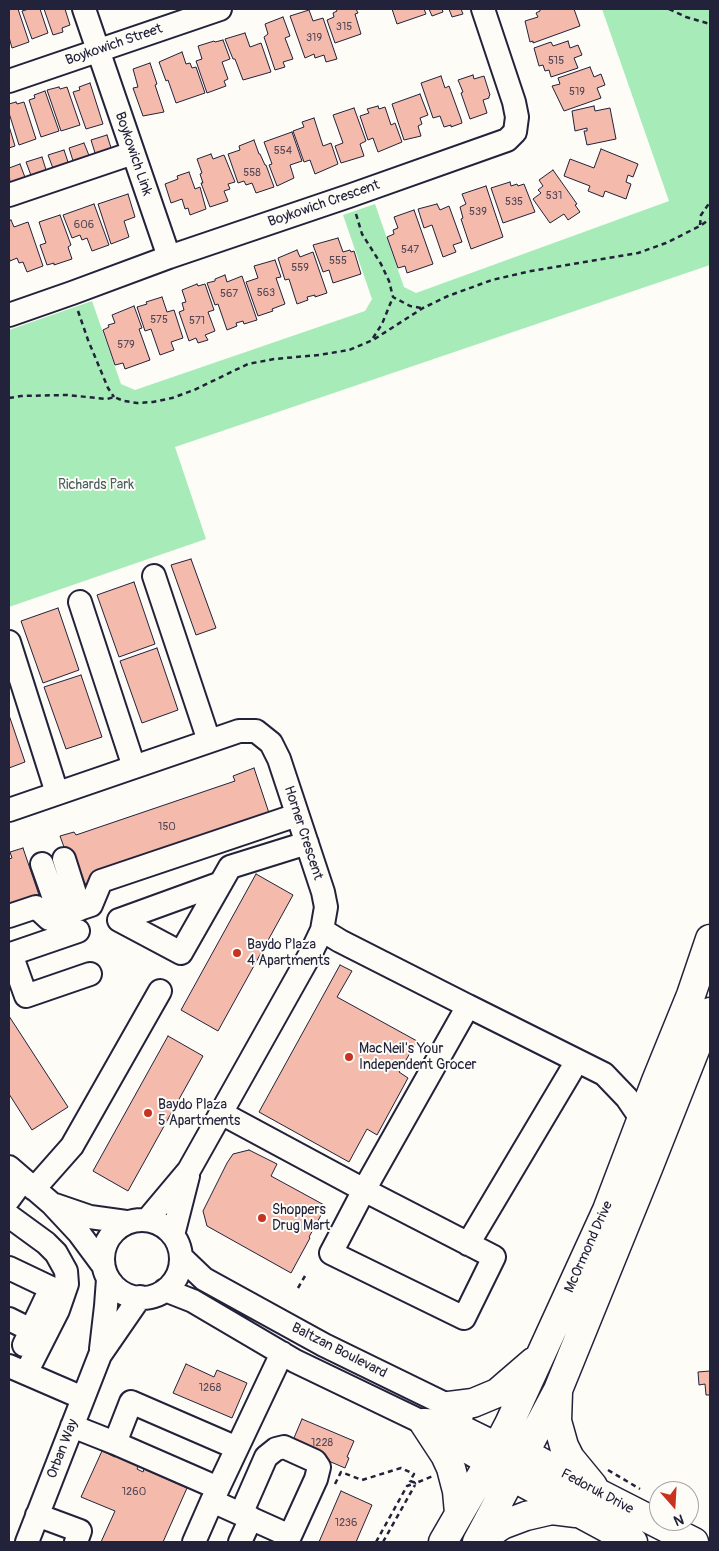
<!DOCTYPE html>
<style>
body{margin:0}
#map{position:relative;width:719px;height:1551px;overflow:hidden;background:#fdfcf7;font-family:Pangolin,sans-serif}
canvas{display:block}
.frame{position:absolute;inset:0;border:10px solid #22223b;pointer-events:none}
.north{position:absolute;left:649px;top:1481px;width:50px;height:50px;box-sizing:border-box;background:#fdfcf7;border:1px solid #a5a5ac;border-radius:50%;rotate:161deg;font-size:14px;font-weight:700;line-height:20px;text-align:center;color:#22223b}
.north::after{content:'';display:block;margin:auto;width:18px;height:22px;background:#c8321e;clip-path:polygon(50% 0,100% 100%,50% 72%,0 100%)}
</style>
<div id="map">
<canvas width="719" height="1551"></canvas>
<div class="frame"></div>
<div class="north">N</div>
</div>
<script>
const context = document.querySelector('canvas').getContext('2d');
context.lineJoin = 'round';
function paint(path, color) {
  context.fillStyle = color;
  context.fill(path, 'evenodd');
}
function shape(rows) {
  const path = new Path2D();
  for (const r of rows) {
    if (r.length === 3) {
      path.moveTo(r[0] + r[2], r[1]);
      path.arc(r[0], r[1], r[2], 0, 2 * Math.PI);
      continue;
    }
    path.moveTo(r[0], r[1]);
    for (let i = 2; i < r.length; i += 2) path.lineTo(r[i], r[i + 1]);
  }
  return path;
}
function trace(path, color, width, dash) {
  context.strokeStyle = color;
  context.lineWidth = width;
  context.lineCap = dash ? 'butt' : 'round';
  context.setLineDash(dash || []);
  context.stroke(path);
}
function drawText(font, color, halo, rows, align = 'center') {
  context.font = font + ' Pangolin,sans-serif';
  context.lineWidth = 4;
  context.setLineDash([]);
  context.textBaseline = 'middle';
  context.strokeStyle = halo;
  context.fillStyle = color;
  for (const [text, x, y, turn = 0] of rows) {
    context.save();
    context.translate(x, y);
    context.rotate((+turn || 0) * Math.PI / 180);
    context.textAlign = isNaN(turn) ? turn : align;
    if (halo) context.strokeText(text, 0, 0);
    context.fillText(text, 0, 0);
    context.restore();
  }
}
paint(shape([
 [602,9,710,9,710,265,175,447,206,539,9,607,9,330,92,301,121,384,135,390,365,311,372,299,343,215,375,204,404,287,416,293,669,201]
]), '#a7ecb8');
const building = shape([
 [9,9,18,9,29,42,12,48,9,37,9,9],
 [29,9,40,9,48,33,32,39,22,11,29,9],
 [44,9,65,9,70,25,62,28,63,32,53,35,44,9],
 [336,9,356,9,358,13,355,14,361,34,335,43,327,20,334,17,333,13,337,11,336,9],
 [392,9,424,9,426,14,397,24,392,9],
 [429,9,442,9,443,12,432,16,429,9],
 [449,9,461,9,463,14,452,17,449,9],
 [540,9,574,9,580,26,533,43,533,41,530,42,525,21,538,17,536,13,540,11,540,9],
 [309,10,313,21,323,18,337,59,326,62,324,55,315,58,314,54,305,58,290,16,309,10],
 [283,17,290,36,285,38,293,59,283,62,285,67,275,70,264,37,268,34,265,24,283,17],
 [245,33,250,47,261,43,271,72,243,80,235,59,233,59,225,39,245,33],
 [223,40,230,59,222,62,228,79,224,81,226,86,207,93,196,61,202,59,198,46,214,41,215,42,223,40],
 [568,41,570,48,578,45,582,55,574,58,578,68,551,77,549,70,545,71,543,65,539,66,534,48,551,42,553,46,568,41],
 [182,52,186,64,190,63,192,68,196,67,205,93,176,103,168,80,166,81,159,62,182,52],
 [150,63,157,84,155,85,164,112,143,116,133,88,138,87,133,69,150,63],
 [590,67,594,77,601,74,605,85,597,88,601,98,564,111,552,86,560,84,558,78,590,67],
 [473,75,474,79,484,76,490,95,489,96,489,98,483,100,487,113,470,119,461,93,463,92,458,80,473,75],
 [441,76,445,88,449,86,461,119,462,123,451,127,451,125,444,127,440,116,433,118,421,83,441,76],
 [90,83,103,124,86,129,73,92,80,90,79,87,90,83],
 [59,87,60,89,67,87,80,125,61,131,47,90,59,87],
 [45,91,59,131,41,137,29,100,35,98,34,95,45,91],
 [420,94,428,115,420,118,422,124,418,126,421,136,404,140,392,104,420,94],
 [16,102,17,104,24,102,36,139,19,145,9,113,9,104,16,102],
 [378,106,379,109,385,107,391,125,395,123,402,142,378,152,373,138,368,140,360,116,369,113,367,109,378,106],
 [594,106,595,111,610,108,616,139,587,145,584,131,587,131,587,128,575,131,572,111,594,106],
 [354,108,366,141,360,144,364,156,341,163,335,146,343,143,333,115,354,108],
 [314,118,323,146,331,143,338,164,315,174,310,160,304,162,293,131,304,127,302,122,314,118],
 [9,126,15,146,9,148,9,126],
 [292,132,302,161,290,165,294,178,277,186,269,165,272,164,264,142,292,132],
 [107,135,112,151,96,156,91,140,107,135],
 [254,140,259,154,260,154,265,165,266,165,274,187,256,193,252,183,246,185,244,181,238,183,228,154,240,150,239,146,254,140],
 [84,143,90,158,74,164,69,148,84,143],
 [601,149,638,164,633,177,628,175,626,182,631,184,626,199,605,191,603,197,588,191,590,186,564,176,570,159,594,168,601,149],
 [64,150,69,165,54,171,48,155,64,150],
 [211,154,213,159,224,155,235,182,228,184,230,189,224,191,228,201,210,207,201,183,203,183,200,174,202,173,197,159,211,154],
 [42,157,47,173,32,178,26,162,42,157],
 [20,164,26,180,10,185,9,168,20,164],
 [553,170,577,204,575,205,580,212,568,220,564,214,550,223,533,199,541,193,538,190,543,186,539,180,553,170],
 [189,172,195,189,200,187,206,209,190,215,188,208,185,209,182,199,171,203,165,184,178,179,177,176,189,172],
 [510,182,511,186,517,184,518,186,524,184,535,212,503,223,491,188,510,182],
 [486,186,503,237,471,249,461,219,463,218,460,207,466,204,462,194,486,186],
 [128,194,135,217,124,221,129,237,111,244,98,204,128,194],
 [94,204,109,245,92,251,87,238,82,240,80,235,72,238,63,215,94,204],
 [437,204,440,210,449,206,462,242,453,245,456,252,443,257,432,225,424,228,418,209,437,204],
 [414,210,433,264,407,273,405,266,398,268,387,237,394,234,393,230,398,228,394,217,414,210],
 [60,215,71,245,68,247,72,259,54,265,54,263,47,265,40,245,46,243,39,222,60,215],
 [11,220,14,227,28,222,43,266,27,272,23,262,19,263,17,258,10,261,9,256,9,221,11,220],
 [338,238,343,252,350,250,351,252,354,251,361,274,333,283,329,270,323,272,313,245,338,238],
 [297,250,300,257,313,252,327,293,315,297,315,295,307,297,308,300,297,304,289,279,285,280,278,258,297,250],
 [275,260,281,277,276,278,285,304,272,309,273,311,258,316,246,282,258,278,254,266,275,260],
 [225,275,227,282,242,276,257,320,244,324,243,321,236,323,237,326,227,330,218,304,215,305,207,283,215,281,215,279,225,275],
 [197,284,198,286,205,284,214,310,208,312,215,331,205,335,208,340,198,343,196,338,189,341,179,312,184,310,182,303,186,302,182,290,197,284],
 [162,297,167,312,174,310,183,338,171,342,174,350,160,355,151,329,145,331,137,307,147,304,146,302,162,297],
 [134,306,142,328,139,329,150,360,125,369,123,363,115,365,103,330,109,327,108,325,115,323,112,315,134,306],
 [191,559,216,628,196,635,171,565,191,559],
 [134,582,155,644,119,657,97,595,134,582],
 [58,608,79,670,43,683,21,621,58,608],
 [157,648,178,710,142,723,120,661,157,648],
 [81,675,102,737,66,749,44,687,81,675],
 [9,715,25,762,9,768,9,715],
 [254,768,271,819,258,820,89,878,91,882,78,886,60,836,74,832,76,835,235,781,233,776,254,768],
 [23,848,40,898,9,905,9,859,12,858,10,852,23,848],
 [256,874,293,895,218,1031,181,1010,256,874],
 [340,965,352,971,337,997,417,1041,399,1072,408,1078,377,1135,367,1129,349,1162,259,1112,340,965],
 [9,1016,68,1107,32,1130,9,1094,9,1016],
 [168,1036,203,1056,128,1191,93,1171,168,1036],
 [249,1150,277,1164,271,1176,326,1206,309,1237,310,1238,291,1273,207,1226,203,1211,227,1163,233,1154,249,1150],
 [186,1364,214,1377,217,1370,247,1383,232,1418,173,1393,186,1364],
 [710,1371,710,1395,706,1395,705,1384,699,1385,698,1372,710,1371],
 [302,1419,354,1441,347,1457,349,1458,345,1468,291,1445,302,1419],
 [102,1451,115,1457,117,1453,140,1463,137,1469,143,1472,144,1469,187,1488,163,1542,101,1542,115,1511,81,1497,102,1451],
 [341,1491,372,1505,356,1542,319,1542,341,1491]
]);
paint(building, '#f4baac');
trace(building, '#22223b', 1);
const minor = shape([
 [84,9,169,257],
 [9,81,220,9],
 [9,195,133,153],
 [9,315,72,293,169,257,349,196,507,140,515,132,517,117,514,102,483,9],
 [154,576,209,741],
 [80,602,134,767],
 [9,642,57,793],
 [9,810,239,731,256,731,271,743,279,759,323,892,326,907,322,930,312,951,189,1170,147,1220],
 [64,859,80,909],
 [42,864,60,915],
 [9,916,36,907,49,919,91,905,101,881,297,815],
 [119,920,181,953,230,867,307,843],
 [119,920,221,883],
 [78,931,11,954,26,996,90,974],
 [468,1006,604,1074,627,1098,642,1120],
 [221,1113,364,1190,494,1257,464,1318,331,1253,364,1190,468,1006,340,941,322,930],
 [9,1167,52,1204,79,1233,102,1264],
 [34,1189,72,1146,160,991],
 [9,1199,23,1180],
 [55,1205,90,1217,126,1222],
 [9,1216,46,1243,56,1253,66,1271,67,1284,58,1310,26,1373],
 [142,1259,39],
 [173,1235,188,1176],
 [468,1244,577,1061],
 [181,1257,204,1279,324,1345,449,1406,462,1415],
 [9,1268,51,1288,24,1345],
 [165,1290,193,1301,295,1361,424,1423,469,1453,488,1464],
 [9,1319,31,1330],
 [101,1349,106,1306,108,1279],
 [9,1366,83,1398],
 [72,1426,115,1443],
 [218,1488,115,1443,131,1402,237,1448],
 [241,1514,266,1457,276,1449,284,1447,315,1461,319,1467,316,1479,290,1536,212,1501,282,1353],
 [37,1515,80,1531,76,1542],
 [27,1542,100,1355,140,1297],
 [194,1542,212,1501],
 [240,1542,251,1518]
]);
const major = shape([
 [558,1392,557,1421,564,1446,570,1458,593,1486],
 [449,1406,473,1403,497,1393,533,1362],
 [424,1423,450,1424,497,1447,515,1451],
 [424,1423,445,1455,451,1468,457,1491,459,1513],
 [508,1444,598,1493,694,1542],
 [496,1468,633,1542],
 [478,1541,502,1525,526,1516,552,1510,576,1513],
 [443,1542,488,1464,509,1424,607,1210,656,1081,691,995,710,939],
 [477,1542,558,1390,647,1171,710,1012]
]);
trace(minor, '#22223b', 26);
trace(major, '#22223b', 31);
trace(shape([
 [669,9,686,17,710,24],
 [356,214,362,234,381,264,389,281,393,297,410,306,421,308],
 [700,225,701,215,710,202],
 [78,311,88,340,108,388,114,397],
 [373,338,382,324,393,297],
 [9,398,21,396,67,395,107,399,114,397,124,401,137,403,153,402,172,398,194,390,248,364,274,359,319,355,349,350,373,340,423,308,448,296,492,280,531,271,638,253,666,243,700,226,710,219],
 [298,1288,305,1276],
 [608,1470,640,1489],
 [335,1484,341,1472,362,1480,401,1468,414,1474,410,1481,416,1483,433,1476],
 [376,1542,407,1486,416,1483],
 [383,1542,415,1485]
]), '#22223b', 2.5, [5, 4]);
trace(minor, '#fdfcf7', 22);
trace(major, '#fdfcf7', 28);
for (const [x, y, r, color] of [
 [237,953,5,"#c8321e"],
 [349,1057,5,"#c8321e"],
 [148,1113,5,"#c8321e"],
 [262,1218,5,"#c8321e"]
]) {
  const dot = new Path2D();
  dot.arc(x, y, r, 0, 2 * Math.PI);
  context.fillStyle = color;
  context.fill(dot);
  trace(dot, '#fdfcf7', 2);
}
drawText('11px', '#564857', null, [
 ["315",344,27],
 ["319",314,38],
 ["515",556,61],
 ["519",577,92],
 ["554",283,151],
 ["558",252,173],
 ["531",554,196],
 ["535",514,202],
 ["539",478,212],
 ["606",84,225],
 ["547",410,250],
 ["555",338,261],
 ["559",300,268],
 ["563",266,293],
 ["567",229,294],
 ["575",159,320],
 ["571",197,321],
 ["579",126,345],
 ["150",167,827],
 ["1268",210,1388],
 ["1228",322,1443],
 ["1260",134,1492],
 ["1236",346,1523]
]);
drawText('14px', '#22223b', '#fdfcf7', [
 ["Boykowich Street",114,45,-19],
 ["Boykowich Link",133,154,71],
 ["Boykowich Crescent",324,204,-19],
 ["Horner Crescent",303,833,72],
 ["McOrmond Drive",589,1247,-66],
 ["Baltzan Boulevard",339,1351,27],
 ["Orban Way",63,1449,-69],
 ["Fedoruk Drive",597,1492,28]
]);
drawText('14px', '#4a5f60', '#fdfcf7', [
 ["Richards Park",96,485]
]);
drawText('14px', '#22223b', '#fdfcf7', [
 ["Baydo Plaza",247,945],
 ["4 Apartments",247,961],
 ["MacNeil's Your",359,1049],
 ["Independent Grocer",359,1065],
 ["Baydo Plaza",158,1105],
 ["5 Apartments",158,1121],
 ["Shoppers",272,1210],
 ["Drug Mart",272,1226]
], 'left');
</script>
